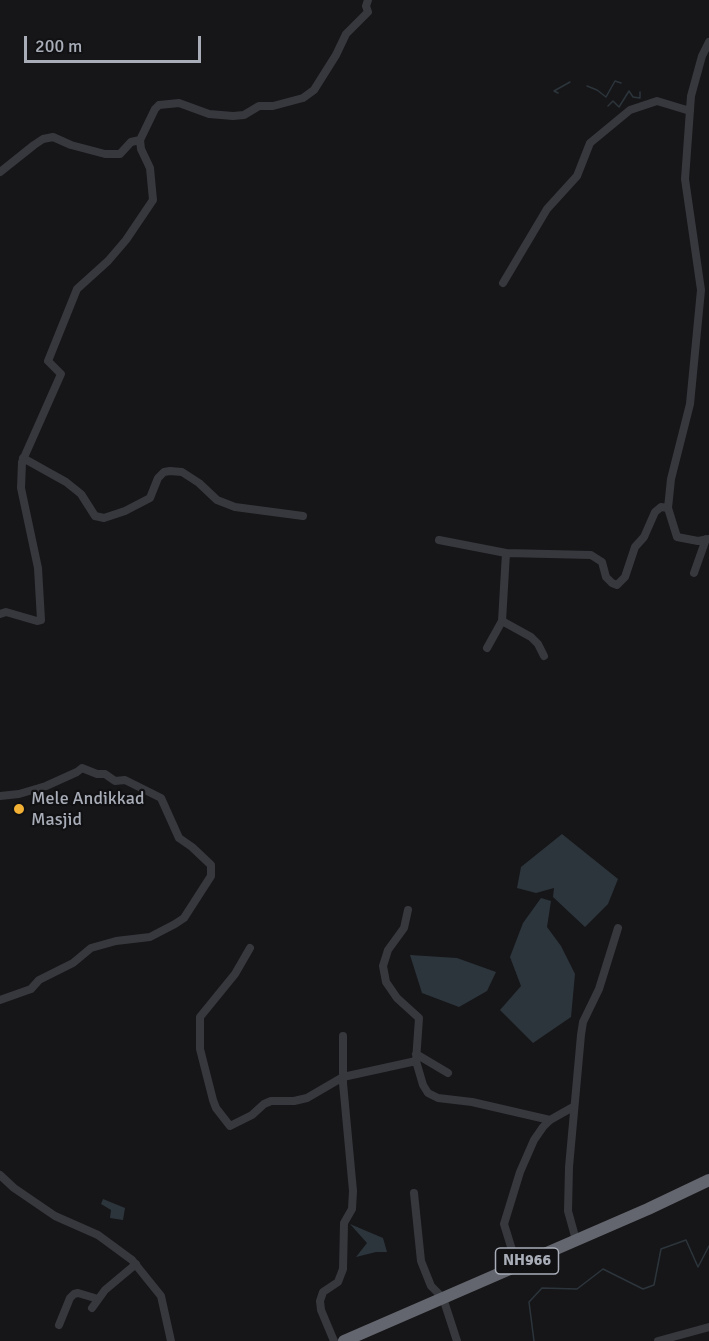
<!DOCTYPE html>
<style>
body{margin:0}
#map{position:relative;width:709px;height:1341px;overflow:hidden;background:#161618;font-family:Signika,sans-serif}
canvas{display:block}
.scale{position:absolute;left:24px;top:36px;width:177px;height:27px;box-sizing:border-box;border:3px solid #a8adb8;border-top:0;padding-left:8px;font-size:18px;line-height:21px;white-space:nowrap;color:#a8adb8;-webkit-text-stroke:4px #111113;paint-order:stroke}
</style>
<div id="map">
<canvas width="709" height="1341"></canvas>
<div class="scale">200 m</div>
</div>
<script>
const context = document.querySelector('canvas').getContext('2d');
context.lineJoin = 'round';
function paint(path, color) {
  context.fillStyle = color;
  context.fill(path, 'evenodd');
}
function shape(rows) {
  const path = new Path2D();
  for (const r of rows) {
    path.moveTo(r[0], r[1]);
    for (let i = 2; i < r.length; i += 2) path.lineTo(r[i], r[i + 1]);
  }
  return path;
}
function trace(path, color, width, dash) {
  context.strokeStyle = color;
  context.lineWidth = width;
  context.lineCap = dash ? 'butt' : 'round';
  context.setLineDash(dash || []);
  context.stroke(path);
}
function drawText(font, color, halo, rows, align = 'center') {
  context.font = font + ' Signika,sans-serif';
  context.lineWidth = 4.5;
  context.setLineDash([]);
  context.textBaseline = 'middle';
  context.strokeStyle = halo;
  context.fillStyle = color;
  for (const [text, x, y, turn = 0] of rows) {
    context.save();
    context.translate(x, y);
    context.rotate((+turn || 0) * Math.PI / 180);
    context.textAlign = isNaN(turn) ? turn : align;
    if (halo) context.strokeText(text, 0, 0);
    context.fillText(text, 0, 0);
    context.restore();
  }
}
paint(shape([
 [562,834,618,879,608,904,585,927,553,897,554,888,536,893,517,888,521,867],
 [541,898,551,901,547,927,561,946,575,974,571,1017,533,1043,500,1010,521,986,510,957,523,923],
 [410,955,457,958,496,972,487,991,459,1007,422,993],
 [103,1199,125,1208,123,1220,110,1218,111,1210,101,1204],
 [350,1224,383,1238,387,1252,376,1252,356,1257,367,1243]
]), '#2c353c');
trace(shape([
 [587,86,597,90,606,97,615,81,621,83],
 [558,93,554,91,570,82],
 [608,106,613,101,619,107,629,91,633,97,640,98,640,92],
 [534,1341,529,1302,542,1288,577,1289,603,1269,643,1289,654,1285,661,1249,686,1240,698,1267,709,1246]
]), '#2c353c', 1.5);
trace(shape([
 [709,42,702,56,691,96,685,179,701,290,690,404,671,479,668,508,677,537,698,541,709,539],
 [0,172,34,145,43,139,53,137,71,145,105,154,120,154,131,142,140,140],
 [503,283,547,209,577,176,590,143,630,110,657,101,690,111],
 [23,458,66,482,81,494,95,516,104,518,125,511,150,498,158,478,164,472,170,471,182,472,199,483,217,500,235,507,303,516],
 [439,540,506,553],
 [694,573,706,539],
 [0,614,6,612,37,621,41,620,38,568,21,488,22,462,61,374,48,361,77,289,108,261,126,240,153,200,150,168,141,149,140,140,155,109,159,105,179,103,209,114,233,116,244,115,259,106,273,106,303,98,314,90,336,55,346,34,368,12,366,6,368,0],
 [502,621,531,637,538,644,544,656],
 [487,648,502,621,506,553,591,555,602,562,606,577,612,583,617,585,625,577,635,547,644,537,655,512,661,507,668,508],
 [0,796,19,794,46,786,77,772,82,768,97,774,105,774,115,781,125,780,161,798,179,838,192,847,211,865,211,876,184,918,175,924,150,937,116,941,91,948,73,963,39,980,31,989,0,1000],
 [408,910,404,928,388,950,383,966,386,982,397,998,419,1018,416,1061,423,1085,428,1093,438,1098,472,1102,550,1120],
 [250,948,235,974,200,1017,200,1049,213,1100,216,1108,230,1126,252,1115,264,1104,271,1101,294,1101,307,1098,343,1077,416,1061],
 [416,1054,448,1073],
 [0,1175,14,1188,55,1216,98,1235,132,1260,161,1296,171,1341],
 [414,1193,421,1261,431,1286,443,1298,457,1341],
 [576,1240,568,1211,569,1167,581,1035,583,1022,599,989,618,928],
 [517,1266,504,1224,520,1172,534,1140,543,1127,550,1120,573,1107],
 [92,1308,105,1290,136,1264],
 [59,1325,70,1298,74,1294,78,1293,98,1299],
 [334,1341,321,1310,320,1301,323,1292,338,1282,343,1269,344,1223,352,1209,353,1191,343,1083,343,1036],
 [658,1341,709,1327]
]), '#37383d', 8);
trace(shape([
 [344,1341,648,1209,709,1180]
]), '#63666e', 12);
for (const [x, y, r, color] of [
 [19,809,6,"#f2b134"]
]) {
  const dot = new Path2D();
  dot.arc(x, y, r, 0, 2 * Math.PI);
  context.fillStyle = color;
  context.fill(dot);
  trace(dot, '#111113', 2);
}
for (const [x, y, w] of [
 [527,1261,63]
]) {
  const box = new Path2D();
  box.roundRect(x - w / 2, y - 13, w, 26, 4.5);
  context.fillStyle = '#111113';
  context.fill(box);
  trace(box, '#a8adb8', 1.5);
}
drawText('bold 16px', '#a8adb8', null, [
 ["NH966",527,1261]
]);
drawText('18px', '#a8adb8', '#111113', [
 ["Mele Andikkad",31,799],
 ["Masjid",31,820]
], 'left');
</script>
